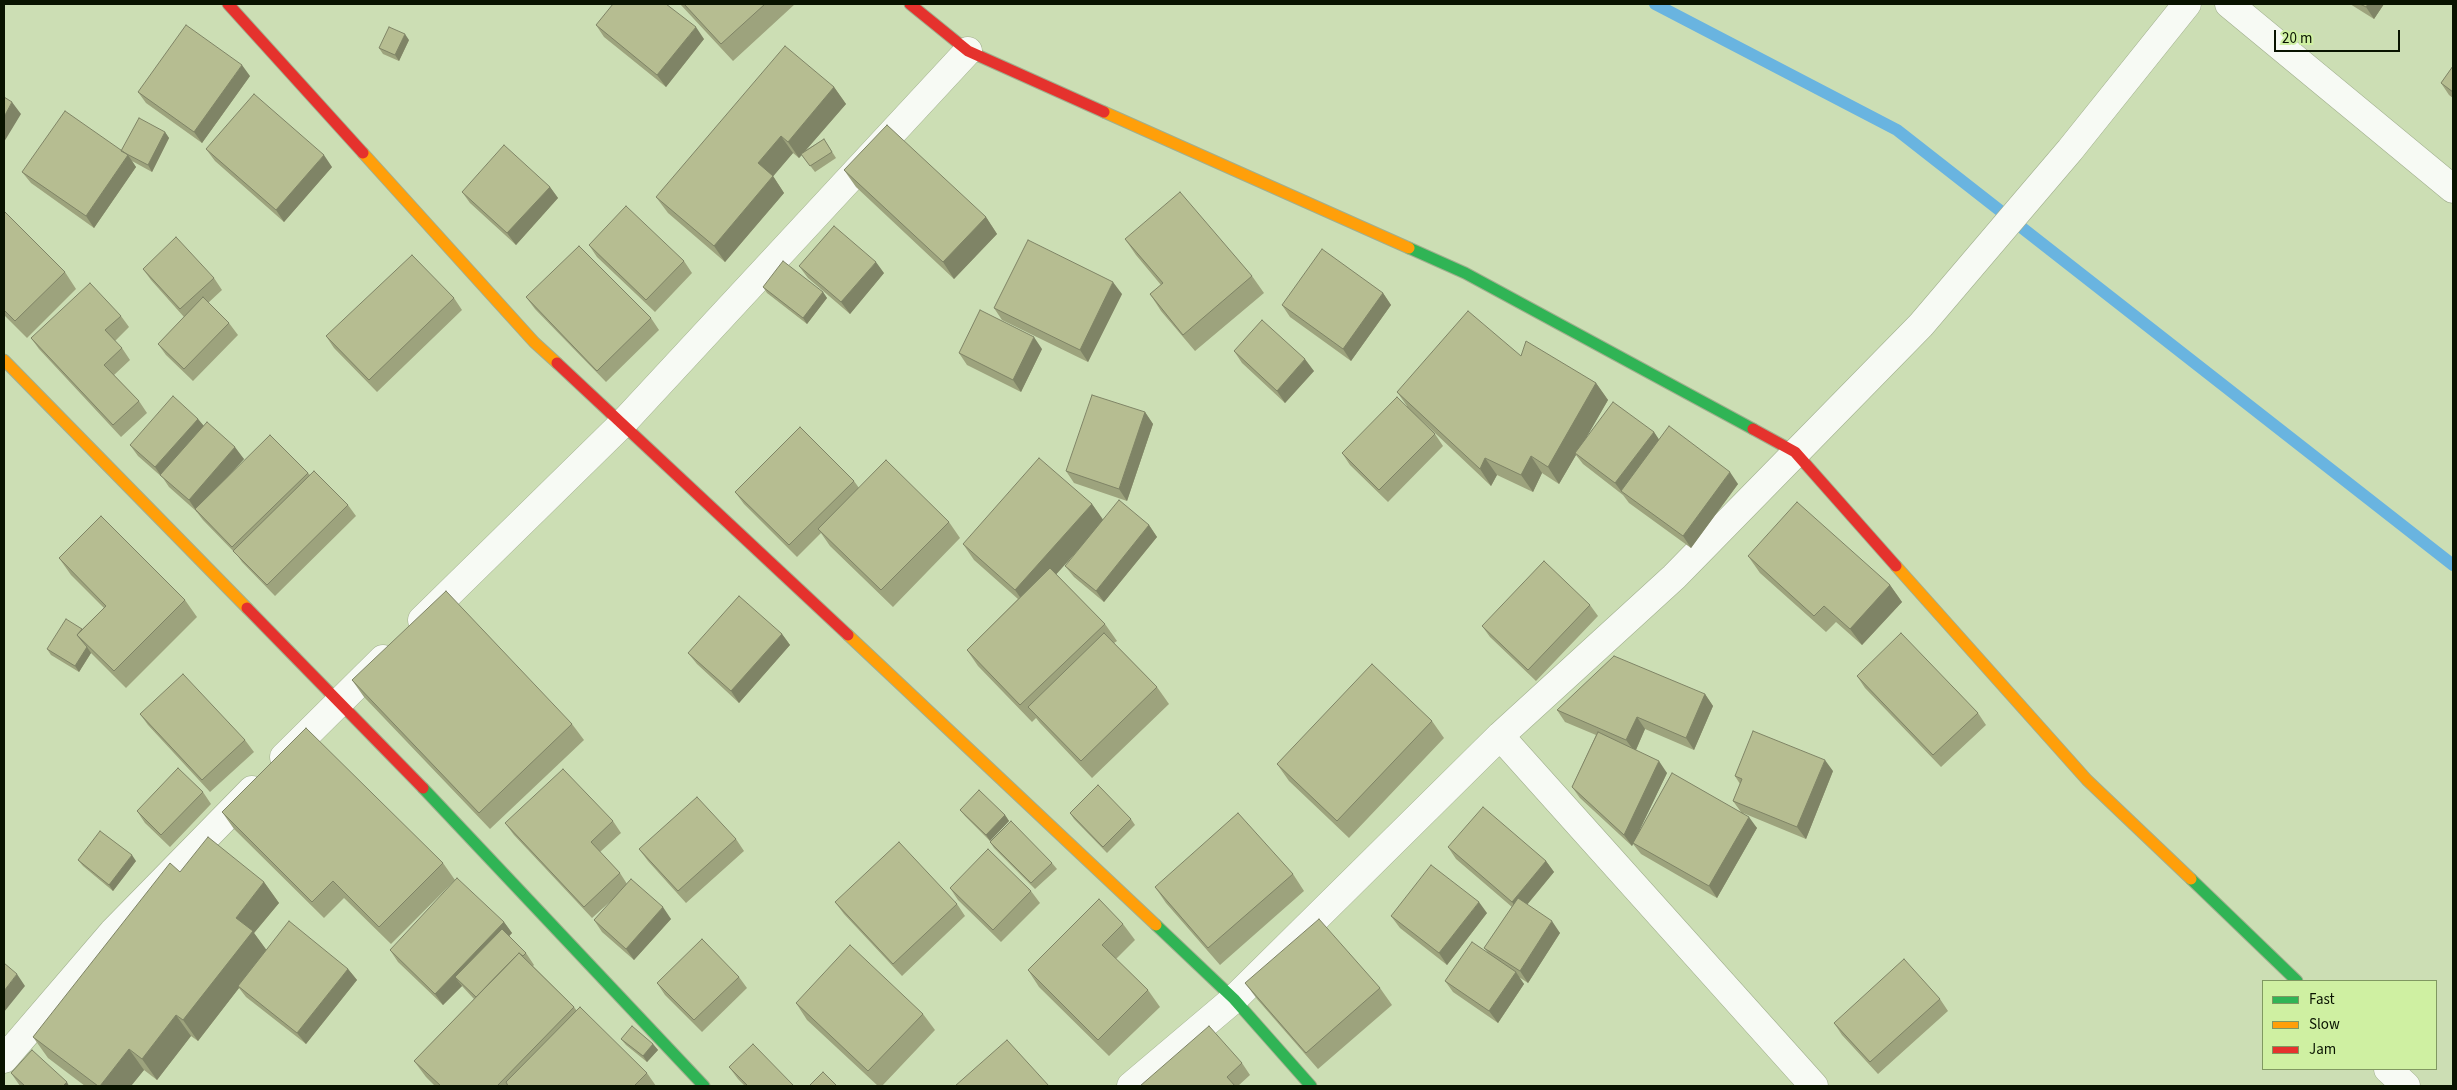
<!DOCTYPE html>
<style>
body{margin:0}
#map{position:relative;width:2457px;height:1090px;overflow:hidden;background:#ccdeb4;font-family:"Source Sans 3",sans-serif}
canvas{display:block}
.frame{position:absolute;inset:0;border:5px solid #091300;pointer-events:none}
.legend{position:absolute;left:2262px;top:980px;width:175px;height:90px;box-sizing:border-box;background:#cff0a2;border:1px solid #809861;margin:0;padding:6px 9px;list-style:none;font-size:15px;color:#091300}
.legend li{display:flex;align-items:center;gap:10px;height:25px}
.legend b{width:25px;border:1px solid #809861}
.scale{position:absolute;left:2274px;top:30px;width:126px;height:22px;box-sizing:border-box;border:2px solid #091300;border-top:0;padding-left:6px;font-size:15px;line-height:18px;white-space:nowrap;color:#091300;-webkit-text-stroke:4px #cff0a2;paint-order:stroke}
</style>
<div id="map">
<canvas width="2457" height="1090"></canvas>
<div class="frame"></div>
<ul class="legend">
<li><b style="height:6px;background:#30b455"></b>Fast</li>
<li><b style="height:6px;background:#ff9f0a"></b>Slow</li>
<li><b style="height:6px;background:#e5322d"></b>Jam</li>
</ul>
<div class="scale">20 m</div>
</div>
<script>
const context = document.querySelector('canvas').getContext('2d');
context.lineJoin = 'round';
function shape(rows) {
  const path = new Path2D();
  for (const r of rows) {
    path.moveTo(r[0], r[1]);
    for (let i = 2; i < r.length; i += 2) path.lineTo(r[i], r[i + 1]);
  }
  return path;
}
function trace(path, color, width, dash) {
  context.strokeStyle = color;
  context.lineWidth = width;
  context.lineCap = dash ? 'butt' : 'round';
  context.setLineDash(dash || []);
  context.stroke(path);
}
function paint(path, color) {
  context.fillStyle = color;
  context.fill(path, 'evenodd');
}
trace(shape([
 [1655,4,1897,130,2453,565]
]), '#69b4e0', 12);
const street = shape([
 [2229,4,2453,189],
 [422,620,623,423,968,51],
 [1500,736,1814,1086],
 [284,757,383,659],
 [4,1059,113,932,252,790],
 [2388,1069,2406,1086],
 [1131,1086,1234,999,1500,736,1674,577,1921,325,2070,150,2187,4]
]);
const fast = shape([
 [1409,248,1465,273,1753,429],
 [423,788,704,1086],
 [2191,879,2297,981],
 [1156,925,1234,999,1311,1086]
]);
const slow = shape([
 [1104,112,1409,248],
 [363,153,534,342,557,363],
 [4,360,247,608],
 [1896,566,2087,780,2191,879],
 [848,635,1156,925]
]);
const jam = shape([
 [228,4,363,153],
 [910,4,968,51,1104,112],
 [557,363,848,635],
 [1753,429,1795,452,1896,566],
 [247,608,423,788]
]);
trace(street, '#a1af8e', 29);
trace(fast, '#a1af8e', 13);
trace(slow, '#a1af8e', 13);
trace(jam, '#a1af8e', 13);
trace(street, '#f7faf4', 28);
trace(fast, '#30b455', 11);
trace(slow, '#ff9f0a', 11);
trace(jam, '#e5322d', 11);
paint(shape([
 [680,4,795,4,733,61],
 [2350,4,2384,4,2374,19],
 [596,25,704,39,666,87,604,37],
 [409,40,399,61,383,54,379,48],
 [2453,66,2453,98,2449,95,2441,83],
 [250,76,202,143,146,103,138,92],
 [834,87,846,104,806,150,824,139,836,158,815,172,802,155,799,158,793,153,773,176,784,193,725,262,668,213,656,197],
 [165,132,169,138,152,172,132,161,136,167,94,228,31,183,22,172,121,151],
 [206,149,332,167,284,222,215,161],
 [844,170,986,217,997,234,954,279,856,187],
 [550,187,558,198,516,245,470,203,462,192],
 [4,211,65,272,76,289,27,338,4,315],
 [1125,239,1252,276,1264,293,1195,351,1161,311,1150,294,1161,285,1136,255],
 [589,245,684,261,692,273,655,312,597,257],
 [799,266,884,273,850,314,808,278],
 [143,269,214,278,222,290,208,303,229,323,238,335,193,381,166,355,158,344,184,317,151,280],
 [763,287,823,292,827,298,807,324,767,293],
 [1383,293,1391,305,1351,361,1290,317,1282,305],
 [1122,294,1088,362,1002,320,994,308],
 [526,297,651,318,659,330,606,382,535,309],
 [454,298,462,310,377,392,334,348,326,336],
 [121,316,129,327,115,341,122,348,130,360,114,375,139,401,147,413,121,437,39,349,31,338],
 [1042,349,1021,392,967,365,959,353],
 [1234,351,1314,371,1285,403,1242,363],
 [1521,356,1596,383,1608,400,1585,439,1654,432,1659,440,1738,484,1691,548,1629,503,1623,495,1583,464,1576,455,1559,484,1542,473,1533,492,1497,475,1491,486,1417,416,1435,434,1443,446,1388,502,1350,465,1342,453,1407,406,1397,392],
 [1145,412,1153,424,1127,501,1074,483,1066,471],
 [198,419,204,426,244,459,227,477,308,473,310,475,348,505,356,516,275,596,242,562,237,555,203,520,196,511,169,487,163,478,138,456,130,445],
 [854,481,859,488,949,522,960,538,893,607,830,546,821,533,797,557,744,504,735,492],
 [1092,504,1103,520,1149,525,1157,537,1104,602,1074,577,1065,566,1082,546,1056,574,1105,624,1117,641,1114,643,1157,687,1169,704,1092,778,1040,723,1036,718,1032,722,978,666,967,650,1018,599,974,560,963,544],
 [1748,556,1890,585,1902,602,1862,645,1836,622,1826,632,1760,573],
 [59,558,185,600,197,617,126,688,91,653,79,672,51,655,47,649,82,629,104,608,71,575],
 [1590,605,1598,616,1536,681,1490,637,1482,626],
 [782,634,790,645,739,703,697,664,688,653],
 [1857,676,1978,713,1986,725,1941,767,1865,688],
 [352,680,572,724,584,740,490,829,364,697],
 [1705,694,1713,706,1694,750,1645,729,1636,750,1667,773,1640,829,1741,812,1733,801,1740,784,1735,776,1833,771,1806,839,1743,813,1757,828,1717,898,1641,854,1633,844,1632,846,1580,798,1572,787,1596,735,1565,722,1557,710],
 [140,714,245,740,254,752,210,792,148,725],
 [1432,721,1444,738,1349,838,1289,781,1277,764],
 [203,792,211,804,170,847,145,823,137,811],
 [960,810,1005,815,1009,821,990,841,965,816],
 [222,812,443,863,455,880,391,944,344,898,324,918,234,829],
 [1070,813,1131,819,1135,825,1107,853,1074,819],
 [613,821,621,833,600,852,620,873,627,884,671,919,634,960,602,932,594,920,613,899,592,918,514,835,505,823],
 [736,839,744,851,686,903,648,861,639,849],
 [990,842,1052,863,1057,869,1035,889,994,848],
 [1448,847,1546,861,1554,872,1527,905,1560,933,1528,983,1519,977,1524,984,1498,1023,1453,992,1445,981,1488,953,1484,948,1512,907,1456,859],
 [78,860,136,861,113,891,83,866],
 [180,872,264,882,279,903,254,933,266,950,348,969,357,980,306,1044,246,997,239,988,198,1041,191,1036,157,1080,144,1070,131,1086,85,1086,48,1058,33,1037],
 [1293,874,1304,891,1220,965,1166,903,1155,887],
 [950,888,1031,891,1040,903,1001,942,958,900],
 [835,902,957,904,965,916,902,976,844,914],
 [1487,913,1447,965,1400,928,1391,916],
 [504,922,512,933,509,936,526,953,534,965,533,966,574,1007,577,1011,647,1073,656,1086,435,1086,426,1077,414,1061,474,999,462,986,443,1005,398,962,390,950],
 [1123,924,1135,940,1116,959,1148,990,1160,1007,1109,1056,1039,987,1028,970],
 [739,977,747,988,702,1032,665,995,657,983],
 [1245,983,1380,988,1392,1005,1318,1069,1257,999],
 [1940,999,1948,1011,1878,1074,1842,1035,1834,1023],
 [796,1003,923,1014,935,1030,882,1086,878,1086,807,1020],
 [621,1039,653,1044,658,1050,647,1062,626,1045],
 [1242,1063,1250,1075,1238,1086,1140,1086],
 [729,1067,794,1086,745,1086,738,1079],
 [11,1073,69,1086,20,1086]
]), '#9da37d');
paint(shape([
 [2368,4,2384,4,2374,19,2366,7],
 [696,27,704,39,666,87,657,75],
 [405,34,409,40,399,61,395,55],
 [242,65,250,76,202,143,194,132],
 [834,87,846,104,799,158,788,142],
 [12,102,21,114,4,142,4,117],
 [165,132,169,138,152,172,148,165],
 [781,136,793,153,770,180,758,163],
 [128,155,136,167,94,228,86,216],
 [324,155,332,167,284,222,276,210],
 [773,176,784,193,725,262,714,246],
 [550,187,558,198,516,245,507,233],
 [986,217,997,234,954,279,943,262],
 [876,262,884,273,850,314,841,302],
 [1113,282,1122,294,1088,362,1080,350],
 [823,292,827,298,807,324,803,318],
 [1383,293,1391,305,1351,361,1343,349],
 [1034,337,1042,349,1021,392,1013,380],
 [1305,359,1314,371,1285,403,1277,391],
 [1596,383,1608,400,1577,454,1575,453,1576,455,1559,484,1548,467],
 [1145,412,1153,424,1127,501,1119,489],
 [198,419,207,430,161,476,155,467],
 [1654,432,1662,444,1621,491,1615,483],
 [235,447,244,459,197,512,189,500],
 [1531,456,1542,473,1533,492,1521,475],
 [1485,458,1497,475,1491,486,1480,469],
 [1730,472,1738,484,1691,548,1683,536],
 [1092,504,1104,521,1027,607,1015,590],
 [1149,525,1157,537,1104,602,1096,591],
 [1890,585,1902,602,1862,645,1850,629],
 [782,634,790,645,739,703,731,691],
 [87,647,91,653,79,672,75,666],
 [1705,694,1713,706,1694,750,1686,738],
 [1637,717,1645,729,1635,752,1626,740],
 [1825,760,1833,771,1806,839,1797,827],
 [1659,761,1667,773,1632,846,1624,835],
 [1005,815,1009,821,990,841,986,835],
 [1749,817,1757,828,1717,898,1709,886],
 [132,855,136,861,113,891,109,885],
 [1546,861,1554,872,1520,913,1512,902],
 [264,882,279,903,254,933,268,952,238,986,239,988,198,1041,183,1020,236,918],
 [1479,902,1487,913,1447,965,1439,953],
 [663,907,671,919,634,960,626,949],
 [1552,921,1560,933,1528,983,1520,971],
 [504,922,512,933,463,985,455,977,462,986,443,1005,435,994],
 [348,969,357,980,306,1044,297,1033],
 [1516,972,1524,984,1498,1023,1489,1011],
 [17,974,25,986,4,1012,4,991],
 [176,1015,191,1036,157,1080,142,1059],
 [653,1044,658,1050,647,1062,643,1056],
 [129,1049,144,1070,131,1086,100,1086],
 [67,1082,69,1086,63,1086]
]), '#7f8466');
const building = shape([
 [613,4,666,4,696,27,657,75,596,25,613,4],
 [684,4,765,4,721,44,684,4],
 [2360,4,2368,4,2366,7,2360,4],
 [186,25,242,65,194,132,138,92,186,25],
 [389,27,405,34,395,55,379,48,389,27],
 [785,46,834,87,788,142,781,136,758,163,773,176,714,246,656,197,785,46],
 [2453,66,2453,92,2441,83,2453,66],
 [254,94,324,155,276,210,206,149,254,94],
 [4,97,12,102,4,117,4,97],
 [65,111,128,155,86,216,22,172,65,111],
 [139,118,165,132,148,165,121,151,139,118],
 [887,125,986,217,943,262,844,170,887,125],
 [824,139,832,152,810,166,801,154,824,139],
 [504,145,550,187,507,233,462,192,504,145],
 [1180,192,1252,276,1183,335,1150,294,1163,283,1125,239,1180,192],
 [626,206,684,261,646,300,589,245,626,206],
 [4,211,65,272,15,321,4,310,4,211],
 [834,226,876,262,841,302,799,266,834,226],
 [176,237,214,278,180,309,143,269,176,237],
 [1028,240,1113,282,1080,350,994,308,1028,240],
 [579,246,651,318,597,371,526,297,579,246],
 [1322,249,1383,293,1343,349,1282,305,1322,249],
 [412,255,454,298,369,380,326,336,412,255],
 [783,261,823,292,803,318,763,287,783,261],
 [90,283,121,316,105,330,122,348,104,365,139,401,113,425,31,338,90,283],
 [203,297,229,323,184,369,158,344,203,297],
 [980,310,1034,337,1013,380,959,353,980,310],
 [1468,311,1521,356,1526,341,1596,383,1548,467,1531,456,1521,475,1485,458,1480,469,1397,392,1468,311],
 [1262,320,1305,359,1277,391,1234,351,1262,320],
 [1092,395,1145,412,1119,489,1066,471,1092,395],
 [173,396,198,419,155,467,130,445,173,396],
 [1397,397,1435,434,1379,490,1342,453,1397,397],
 [1613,402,1654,432,1615,483,1575,453,1613,402],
 [207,422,235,447,189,500,160,475,207,422],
 [1669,426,1730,472,1683,536,1621,491,1669,426],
 [800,427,854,481,789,545,735,492,800,427],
 [270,435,308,473,232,547,195,509,270,435],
 [1039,458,1092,504,1015,590,963,544,1039,458],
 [886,460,949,522,881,590,818,529,886,460],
 [314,471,348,505,267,585,233,551,314,471],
 [1119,500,1149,525,1096,591,1065,566,1119,500],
 [1797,502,1890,585,1850,629,1824,606,1814,616,1748,556,1797,502],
 [101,516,185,600,114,671,77,635,106,606,59,558,101,516],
 [1544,561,1590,605,1528,670,1482,626,1544,561],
 [1050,568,1105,624,1020,705,967,650,1050,568],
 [446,591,572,724,479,813,352,680,446,591],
 [739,596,782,634,731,691,688,653,739,596],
 [66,619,82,629,77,635,87,647,75,666,47,649,66,619],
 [1104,633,1157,687,1081,761,1028,707,1104,633],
 [1901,633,1978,713,1933,755,1857,676,1901,633],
 [1614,656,1705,694,1686,738,1637,717,1626,740,1557,710,1614,656],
 [1372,664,1432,721,1337,821,1277,764,1372,664],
 [183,674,245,740,202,780,140,714,183,674],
 [306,728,443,863,379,927,333,881,312,902,222,812,306,728],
 [1753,731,1825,760,1797,827,1733,801,1742,779,1735,776,1753,731],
 [1598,732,1659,761,1624,835,1572,787,1598,732],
 [178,768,203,792,161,835,137,811,178,768],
 [563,769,613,821,591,842,620,873,584,907,505,823,563,769],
 [1672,773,1749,817,1709,886,1633,843,1672,773],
 [1098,785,1131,819,1103,847,1070,813,1098,785],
 [979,790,1005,815,986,835,960,810,979,790],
 [697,797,736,839,678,891,639,849,697,797],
 [1483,807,1546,861,1512,902,1448,847,1483,807],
 [1238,813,1293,874,1208,948,1155,887,1238,813],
 [1011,821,1052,863,1031,883,990,842,1011,821],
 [100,831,132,855,109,885,78,860,100,831],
 [208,837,264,882,236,918,253,931,183,1020,176,1015,142,1059,129,1049,100,1086,98,1086,33,1037,170,863,180,872,208,837],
 [899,842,957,904,893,964,835,902,899,842],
 [988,849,1031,891,993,930,950,888,988,849],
 [1431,865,1479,902,1439,953,1391,916,1431,865],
 [457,878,504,922,435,994,390,950,457,878],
 [631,879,663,907,626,949,594,920,631,879],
 [1518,898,1552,921,1520,971,1484,948,1518,898],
 [1099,899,1123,924,1102,945,1148,990,1098,1040,1028,970,1099,899],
 [1319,919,1380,988,1306,1053,1245,983,1319,919],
 [289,921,348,969,297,1033,238,986,289,921],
 [502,929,526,953,523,956,519,953,476,997,455,977,502,929],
 [702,939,739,977,694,1020,657,983,702,939],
 [1472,942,1516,972,1489,1011,1445,981,1472,942],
 [850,945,923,1014,868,1071,796,1003,850,945],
 [519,953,574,1007,497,1086,441,1086,414,1061,519,953],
 [1904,959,1940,999,1870,1062,1834,1023,1904,959],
 [4,963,17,974,4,991,4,963],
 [580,1007,647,1073,634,1086,508,1086,506,1082,580,1007],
 [632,1026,653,1044,643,1056,621,1039,632,1026],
 [1209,1026,1242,1063,1227,1077,1235,1086,1140,1086,1209,1026],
 [1007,1040,1049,1086,955,1086,1007,1040],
 [753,1044,794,1086,748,1086,729,1067,753,1044],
 [32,1050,67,1082,63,1086,25,1086,11,1073,32,1050],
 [823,1072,837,1086,809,1086,823,1072]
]);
paint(building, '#b6bd91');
trace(building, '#7f8466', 1);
</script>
